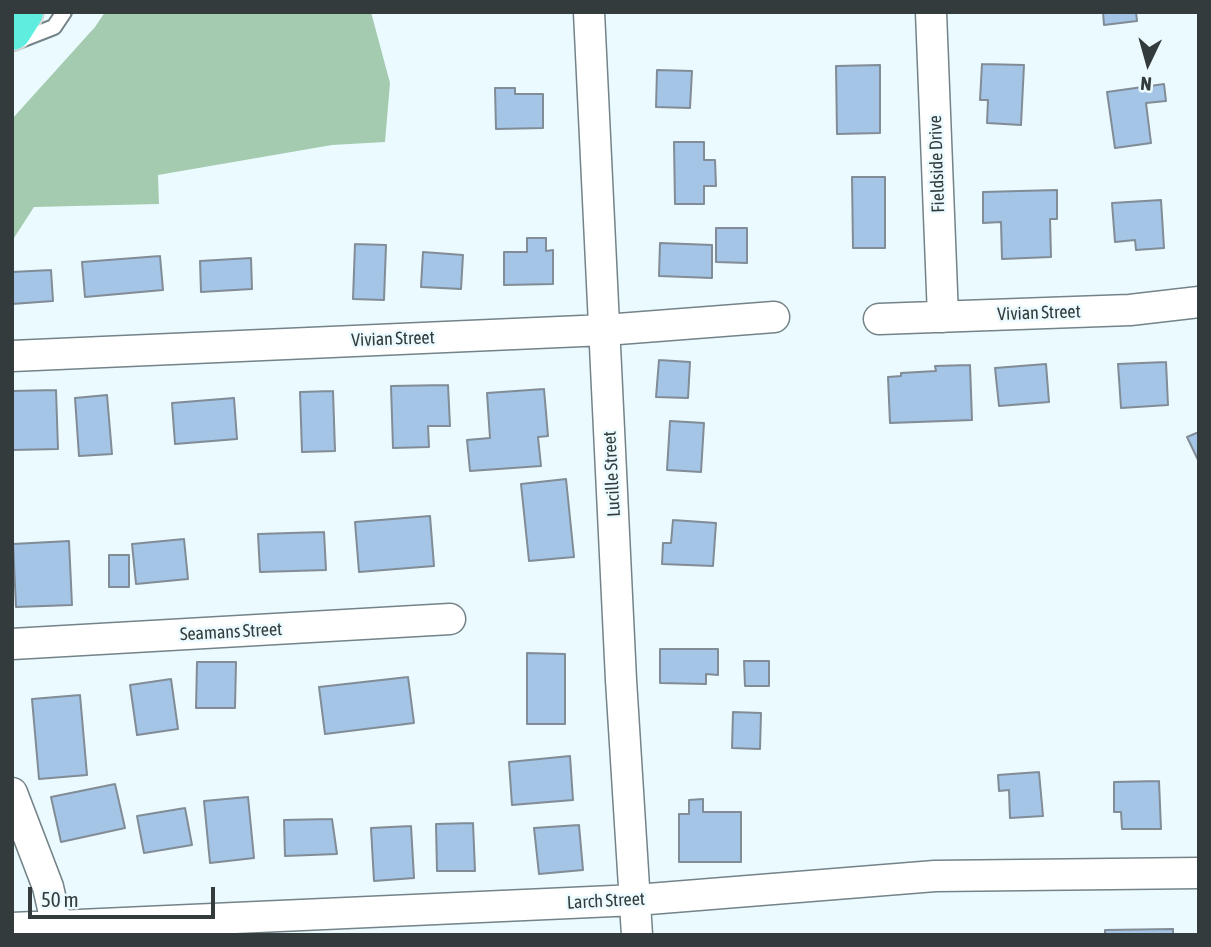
<!DOCTYPE html>
<style>
body{margin:0}
#map{position:relative;width:1211px;height:947px;overflow:hidden;background:#ebfafe;font-family:"Asap Condensed",sans-serif}
canvas{display:block}
.frame{position:absolute;inset:0;border:14px solid #343b3d;pointer-events:none}
.north{position:absolute;left:1113px;top:28px;width:70px;height:70px;-webkit-text-stroke:5px #ebfafe;paint-order:stroke;rotate:185deg;font-size:19px;font-weight:700;line-height:28px;text-align:center;color:#343b3d}
.north::after{content:'';display:block;margin:auto;width:24px;height:32px;background:#343b3d;clip-path:polygon(50% 0,100% 100%,50% 72%,0 100%)}
.scale{position:absolute;left:28px;top:887px;width:187px;height:32px;box-sizing:border-box;border:4px solid #343b3d;border-top:0;padding-left:9px;font-size:21px;line-height:24px;white-space:nowrap;color:#343b3d;-webkit-text-stroke:5px #ebfafe;paint-order:stroke}
</style>
<div id="map">
<canvas width="1211" height="947"></canvas>
<div class="frame"></div>
<div class="north">N</div>
<div class="scale">50 m</div>
</div>
<script>
const context = document.querySelector('canvas').getContext('2d');
context.lineJoin = 'round';
function paint(path, color) {
  context.fillStyle = color;
  context.fill(path, 'evenodd');
}
function shape(rows) {
  const path = new Path2D();
  for (const r of rows) {
    path.moveTo(r[0], r[1]);
    for (let i = 2; i < r.length; i += 2) path.lineTo(r[i], r[i + 1]);
  }
  return path;
}
function trace(path, color, width, dash) {
  context.strokeStyle = color;
  context.lineWidth = width;
  context.lineCap = dash ? 'butt' : 'round';
  context.setLineDash(dash || []);
  context.stroke(path);
}
function drawText(font, color, halo, rows, align = 'center') {
  context.font = font + ' "Asap Condensed",sans-serif';
  context.lineWidth = 5;
  context.setLineDash([]);
  context.textBaseline = 'middle';
  context.strokeStyle = halo;
  context.fillStyle = color;
  for (const [text, x, y, turn = 0] of rows) {
    context.save();
    context.translate(x, y);
    context.rotate((+turn || 0) * Math.PI / 180);
    context.textAlign = isNaN(turn) ? turn : align;
    if (halo) context.strokeText(text, 0, 0);
    context.fillText(text, 0, 0);
    context.restore();
  }
}
paint(shape([
 [105,12,371,12,390,83,385,142,332,145,158,175,159,204,34,207,12,241,12,119,95,27]
]), '#a4cbaf');
const building = shape([
 [1103,12,1136,12,1137,21,1104,25,1103,12],
 [982,64,1024,65,1021,125,987,123,988,100,980,100,982,64],
 [880,65,880,133,837,134,836,66,880,65],
 [657,70,692,71,690,108,656,107,657,70],
 [1164,84,1166,101,1146,103,1151,143,1115,148,1107,92,1164,84],
 [495,88,515,88,515,94,543,94,543,128,496,129,495,88],
 [674,142,704,142,704,160,715,160,716,186,704,186,704,204,675,204,674,142],
 [852,177,885,177,885,248,853,248,852,177],
 [1057,190,1057,219,1050,219,1051,257,1002,259,1001,222,983,223,983,192,1057,190],
 [1161,200,1164,248,1136,250,1135,240,1115,242,1112,203,1161,200],
 [716,228,747,228,747,263,716,262,716,228],
 [527,238,546,238,546,251,553,250,553,284,504,285,504,252,527,252,527,238],
 [660,243,712,245,712,278,659,276,660,243],
 [355,244,386,245,384,300,353,299,355,244],
 [423,252,463,255,461,289,421,287,423,252],
 [160,256,163,290,85,297,82,262,160,256],
 [251,258,252,289,201,292,200,261,251,258],
 [51,270,53,301,12,304,12,272,51,270],
 [659,360,690,362,688,398,656,397,659,360],
 [1166,362,1168,405,1121,408,1118,364,1166,362],
 [1046,364,1049,402,999,406,995,368,1046,364],
 [970,365,972,420,890,423,888,377,901,376,901,373,936,371,935,366,970,365],
 [448,385,450,426,428,426,429,447,393,448,391,386,448,385],
 [544,389,548,436,538,437,541,466,470,471,467,440,490,438,487,393,544,389],
 [56,390,58,449,12,450,12,391,56,390],
 [333,391,335,451,302,452,300,392,333,391],
 [107,395,112,454,79,456,75,398,107,395],
 [234,398,237,439,175,444,172,403,234,398],
 [670,421,704,423,701,472,667,470,670,421],
 [1199,432,1199,462,1187,437,1199,432],
 [566,479,574,557,529,561,521,484,566,479],
 [430,516,434,566,359,572,355,522,430,516],
 [673,520,716,523,713,566,662,564,663,543,671,543,673,520],
 [324,532,326,570,260,572,258,534,324,532],
 [184,539,188,579,136,584,132,544,184,539],
 [69,541,72,605,16,607,13,544,69,541],
 [109,555,129,555,129,587,109,587,109,555],
 [660,649,718,649,718,675,706,674,706,684,660,683,660,649],
 [527,653,565,654,565,724,527,724,527,653],
 [744,661,769,661,769,686,745,686,744,661],
 [197,662,236,662,235,708,196,708,197,662],
 [408,677,414,723,325,734,319,687,408,677],
 [171,679,178,729,137,735,130,685,171,679],
 [80,695,87,775,39,779,32,699,80,695],
 [733,712,761,713,760,749,732,748,733,712],
 [570,756,573,800,512,805,509,762,570,756],
 [1039,772,1043,816,1010,818,1009,790,999,791,998,775,1039,772],
 [1159,781,1161,829,1122,829,1121,812,1114,812,1114,782,1159,781],
 [115,784,125,828,61,842,51,797,115,784],
 [248,797,254,858,210,863,204,801,248,797],
 [703,799,703,812,741,812,741,862,679,862,679,814,689,814,689,800,703,799],
 [185,808,192,845,144,853,137,816,185,808],
 [332,819,337,854,285,856,284,820,332,819],
 [473,823,475,871,437,871,436,824,473,823],
 [579,825,583,870,539,874,534,828,579,825],
 [411,826,414,878,374,881,371,828,411,826],
 [1173,929,1173,935,1105,935,1105,930,1173,929]
]);
paint(building, '#a5c5e6');
trace(building, '#818c97', 2);
const lane = shape([
 [13,43,54,27,64,12]
]);
const street = shape([
 [589,12,621,680,637,935],
 [931,12,943,317],
 [879,319,1130,310,1199,302],
 [12,356,605,330,774,317],
 [12,644,450,619],
 [12,793,48,887,59,935],
 [12,928,636,900,935,876,1199,873]
]);
const highway = shape([
 [12,31,24,12]
]);
trace(lane, '#738388', 18);
trace(street, '#738388', 33);
trace(highway, '#d6d8d8', 42);
trace(lane, '#fff', 14);
trace(street, '#fff', 30);
trace(highway, '#5eedde', 38);
drawText('18px', '#343b3d', '#ebfafe', [
 ["Fieldside Drive",937,164,-92],
 ["Vivian Street",1039,313,-2],
 ["Vivian Street",393,339,-2],
 ["Lucille Street",612,474,-93],
 ["Seamans Street",231,632,-3],
 ["Larch Street",606,901,-3]
]);
</script>
